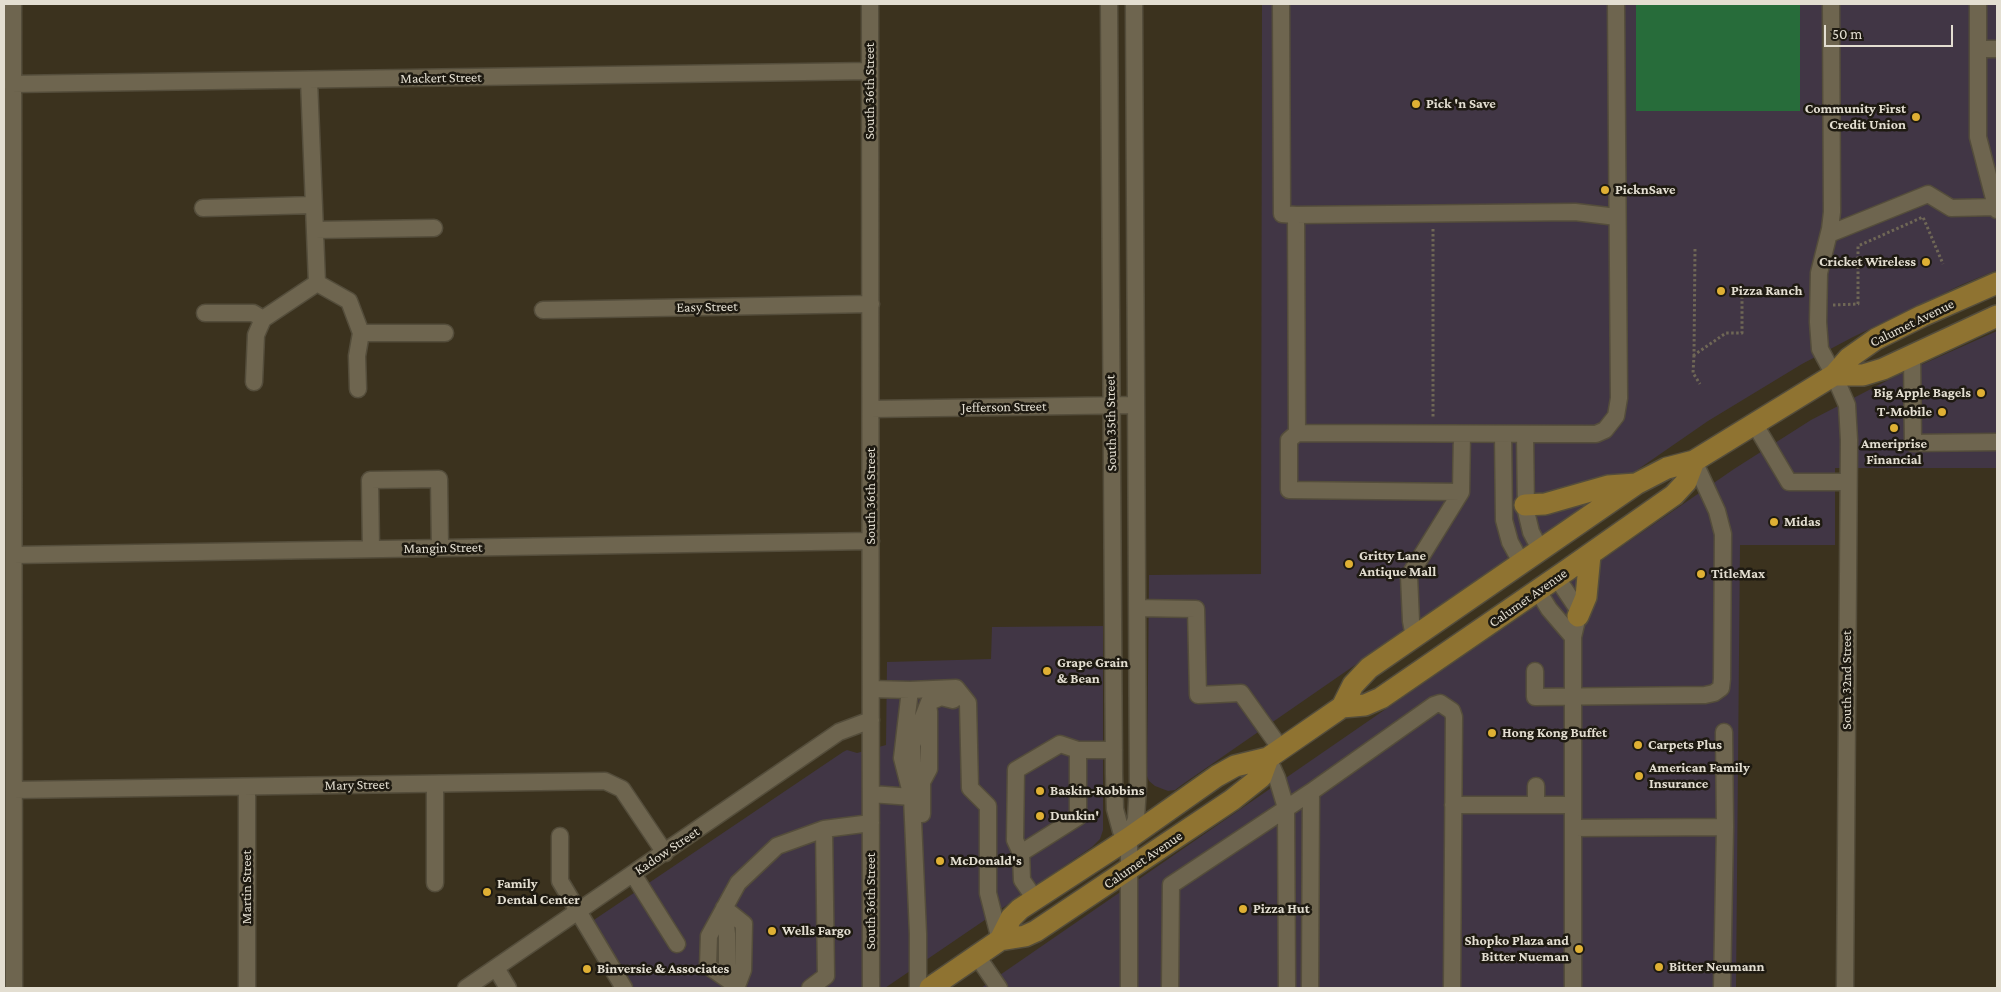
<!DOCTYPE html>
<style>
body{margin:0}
#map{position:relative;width:2001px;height:992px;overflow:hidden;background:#3b321e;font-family:"Crimson Pro",serif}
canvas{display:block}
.frame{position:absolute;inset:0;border:5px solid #e3ded1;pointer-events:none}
.scale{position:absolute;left:1824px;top:25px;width:129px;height:22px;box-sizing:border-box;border:2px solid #e3ded1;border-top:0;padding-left:6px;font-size:15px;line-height:18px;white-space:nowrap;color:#e3ded1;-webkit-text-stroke:4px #1e1a11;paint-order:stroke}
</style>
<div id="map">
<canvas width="2001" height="992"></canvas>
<div class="frame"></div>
<div class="scale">50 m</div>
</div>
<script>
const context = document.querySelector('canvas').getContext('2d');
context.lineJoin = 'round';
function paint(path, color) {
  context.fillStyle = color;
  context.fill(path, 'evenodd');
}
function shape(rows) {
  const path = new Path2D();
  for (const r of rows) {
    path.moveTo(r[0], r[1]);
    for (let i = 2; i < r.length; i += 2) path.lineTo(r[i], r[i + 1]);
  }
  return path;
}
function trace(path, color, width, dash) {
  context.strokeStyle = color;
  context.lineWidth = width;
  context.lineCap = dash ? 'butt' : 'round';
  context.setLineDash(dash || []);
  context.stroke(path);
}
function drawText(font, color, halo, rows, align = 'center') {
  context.font = font + ' "Crimson Pro",serif';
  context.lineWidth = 5;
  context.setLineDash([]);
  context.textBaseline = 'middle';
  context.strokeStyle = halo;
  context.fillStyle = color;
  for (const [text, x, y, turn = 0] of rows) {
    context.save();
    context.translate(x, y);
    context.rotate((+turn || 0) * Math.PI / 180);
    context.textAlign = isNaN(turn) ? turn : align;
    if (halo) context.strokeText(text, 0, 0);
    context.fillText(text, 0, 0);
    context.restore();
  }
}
paint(shape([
 [1262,4,1997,4,1997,270,1961,285,1853,337,1802,364,1708,421,1183,784,1175,790,1168,791,1155,786,1149,781,1147,776,1149,575,1261,574],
 [1997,331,1997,468,1835,468,1835,545,1740,545,1736,988,981,988,1734,469,1811,420,1894,377],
 [1103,626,1103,830,1100,839,1092,847,885,988,616,988,579,930,843,752,847,750,857,753,886,745,887,662,991,659,992,627]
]), '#413645');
paint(shape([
 [1636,4,1800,4,1800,111,1636,111]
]), '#276c3a');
const minor = shape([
 [13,4,14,988],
 [870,4,871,988],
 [1109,4,1114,774,1115,809,1121,831,1129,838],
 [1281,4,1282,214,1296,215,1297,433],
 [1831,4,1832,212,1830,229,1819,273,1818,322,1820,349,1834,375,1847,405,1849,440,1845,988],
 [1978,4,1978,137,1997,210],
 [1978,49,1997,49],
 [309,80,317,283,349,301,361,333,357,356,358,389],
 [12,84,870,71],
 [203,208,314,205],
 [1296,215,1575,212,1617,217],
 [315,230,434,228],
 [1829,234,1928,194,1951,208,1997,207],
 [543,310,871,304],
 [205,313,253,313,263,319],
 [361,333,445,333],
 [1912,356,1913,443,1997,442],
 [254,382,256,335,263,319,317,283],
 [871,409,1136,405],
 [1754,423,1789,482,1848,482],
 [1503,434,1504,520,1510,542,1522,564],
 [1525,434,1526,511,1531,532,1541,551],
 [1461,492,1289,490,1289,440,1297,433,1596,434,1605,430,1616,416,1619,398,1616,4],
 [371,549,370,480,439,479,440,548],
 [14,555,871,541],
 [1538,591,1549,609,1573,637,1577,620,1577,608,1557,578],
 [1138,608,1196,609,1198,695,1241,693,1281,749],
 [1414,637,1411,621,1409,576,1461,492,1462,434],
 [1535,671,1535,697,1705,695,1714,693,1721,688,1722,679,1723,534,1717,511,1694,461],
 [871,689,910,690,956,688,968,703,970,788,988,806,988,893,1000,940],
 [910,690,902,758,912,797,918,934,918,988],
 [1268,758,1277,778,1286,808,1287,988],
 [922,782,929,769,929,711],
 [435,784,435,883],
 [1536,786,1536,805],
 [14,790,605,781,622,789,665,853],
 [871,794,912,797],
 [1453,805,1573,805],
 [922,814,922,782,913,764,912,745,929,702,941,697,953,700],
 [1573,828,1725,827],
 [560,836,560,881,624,988],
 [1021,853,1015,840,1016,770,1060,744,1078,750],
 [633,874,677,944],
 [1035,899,1022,880,1021,853,1078,817,1078,750,1114,750],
 [724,908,744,924,743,970,737,986],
 [724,908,727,934,727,966,737,986],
 [977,956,999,988],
 [496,968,508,988],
 [737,986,708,966,709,936,738,883,777,846,824,829],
 [247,988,247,787],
 [466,988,839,732,871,720],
 [810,988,826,976,824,829,871,823],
 [1129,988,1129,838,1136,819,1138,786,1134,4],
 [1170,988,1171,885,1311,792],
 [1310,988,1311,792,1434,705,1440,703,1452,711,1454,717,1452,988],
 [1573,988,1573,637],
 [1722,988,1725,827,1724,732]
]);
const major = shape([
 [1834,375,1863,375,1883,369,1997,316],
 [1525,505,1545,504,1608,486,1636,484],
 [1578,616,1586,597,1590,555],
 [1342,707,1365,705,1381,698,1566,571,1674,495,1686,482,1694,461],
 [1000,940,1011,918,1020,909,1129,838,1217,776,1235,766,1268,758,1281,749,1342,707,1353,685,1369,668,1636,484,1667,468,1694,461,1834,375,1849,358,1876,339,1922,316,1997,283],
 [930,988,1000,940,1025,936,1036,931,1232,800,1261,777,1268,758]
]);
trace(minor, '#544d3b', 19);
trace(major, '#544d3b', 24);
trace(shape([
 [1433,229,1433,417],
 [1695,249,1694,355,1726,333,1742,333,1742,296],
 [1833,305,1858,304,1858,246,1923,217,1943,264],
 [1694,355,1693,373,1700,384]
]), '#6f6756', 3, [2.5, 2.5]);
trace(minor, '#6e654f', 16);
trace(major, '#8f7331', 21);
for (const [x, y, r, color] of [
 [1416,104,5,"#dfb034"],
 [1916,117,5,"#dfb034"],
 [1605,190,5,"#dfb034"],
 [1926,262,5,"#dfb034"],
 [1721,291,5,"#dfb034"],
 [1981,393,5,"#dfb034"],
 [1942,412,5,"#dfb034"],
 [1894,428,5,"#dfb034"],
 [1774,522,5,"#dfb034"],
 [1349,564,5,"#dfb034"],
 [1701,574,5,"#dfb034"],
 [1047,671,5,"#dfb034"],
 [1492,733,5,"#dfb034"],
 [1638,745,5,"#dfb034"],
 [1639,776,5,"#dfb034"],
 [1040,791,5,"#dfb034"],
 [1040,816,5,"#dfb034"],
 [940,861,5,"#dfb034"],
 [487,892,5,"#dfb034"],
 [1243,909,5,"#dfb034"],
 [772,931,5,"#dfb034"],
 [1579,949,5,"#dfb034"],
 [1659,967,5,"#dfb034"],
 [587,969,5,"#dfb034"]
]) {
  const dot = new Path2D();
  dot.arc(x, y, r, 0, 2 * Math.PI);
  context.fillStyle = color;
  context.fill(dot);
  trace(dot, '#1e1a11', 2);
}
drawText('14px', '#e3ded1', '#1e1a11', [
 ["Mackert Street",441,78,-1],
 ["South 36th Street",870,91,-90],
 ["Easy Street",707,307,-1],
 ["Calumet Avenue",1912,323,-26],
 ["Jefferson Street",1004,407,-1],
 ["South 35th Street",1111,423,-91],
 ["South 36th Street",871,496,-90],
 ["Mangin Street",443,548,-1],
 ["Calumet Avenue",1528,598,-35],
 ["South 32nd Street",1847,680,-90],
 ["Mary Street",357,785,-1],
 ["Kadow Street",667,851,-34],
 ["Calumet Avenue",1143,860,-34],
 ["Martin Street",247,887,-90],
 ["South 36th Street",871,901,-90]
]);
drawText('bold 14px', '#e3ded1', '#1e1a11', [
 ["Pick 'n Save",1426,104],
 ["Community First",1906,109,"right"],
 ["Credit Union",1906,125,"right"],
 ["PicknSave",1615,190],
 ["Cricket Wireless",1916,262,"right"],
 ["Pizza Ranch",1731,291],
 ["Big Apple Bagels",1971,393,"right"],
 ["T-Mobile",1932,412,"right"],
 ["Ameriprise",1894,444,"center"],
 ["Financial",1894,460,"center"],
 ["Midas",1784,522],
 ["Gritty Lane",1359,556],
 ["Antique Mall",1359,572],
 ["TitleMax",1711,574],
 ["Grape Grain",1057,663],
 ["& Bean",1057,679],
 ["Hong Kong Buffet",1502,733],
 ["Carpets Plus",1648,745],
 ["American Family",1649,768],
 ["Insurance",1649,784],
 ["Baskin-Robbins",1050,791],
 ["Dunkin'",1050,816],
 ["McDonald's",950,861],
 ["Family",497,884],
 ["Dental Center",497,900],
 ["Pizza Hut",1253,909],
 ["Wells Fargo",782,931],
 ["Shopko Plaza and",1569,941,"right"],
 ["Bitter Nueman",1569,957,"right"],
 ["Bitter Neumann",1669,967],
 ["Binversie & Associates",597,969]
], 'left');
</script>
